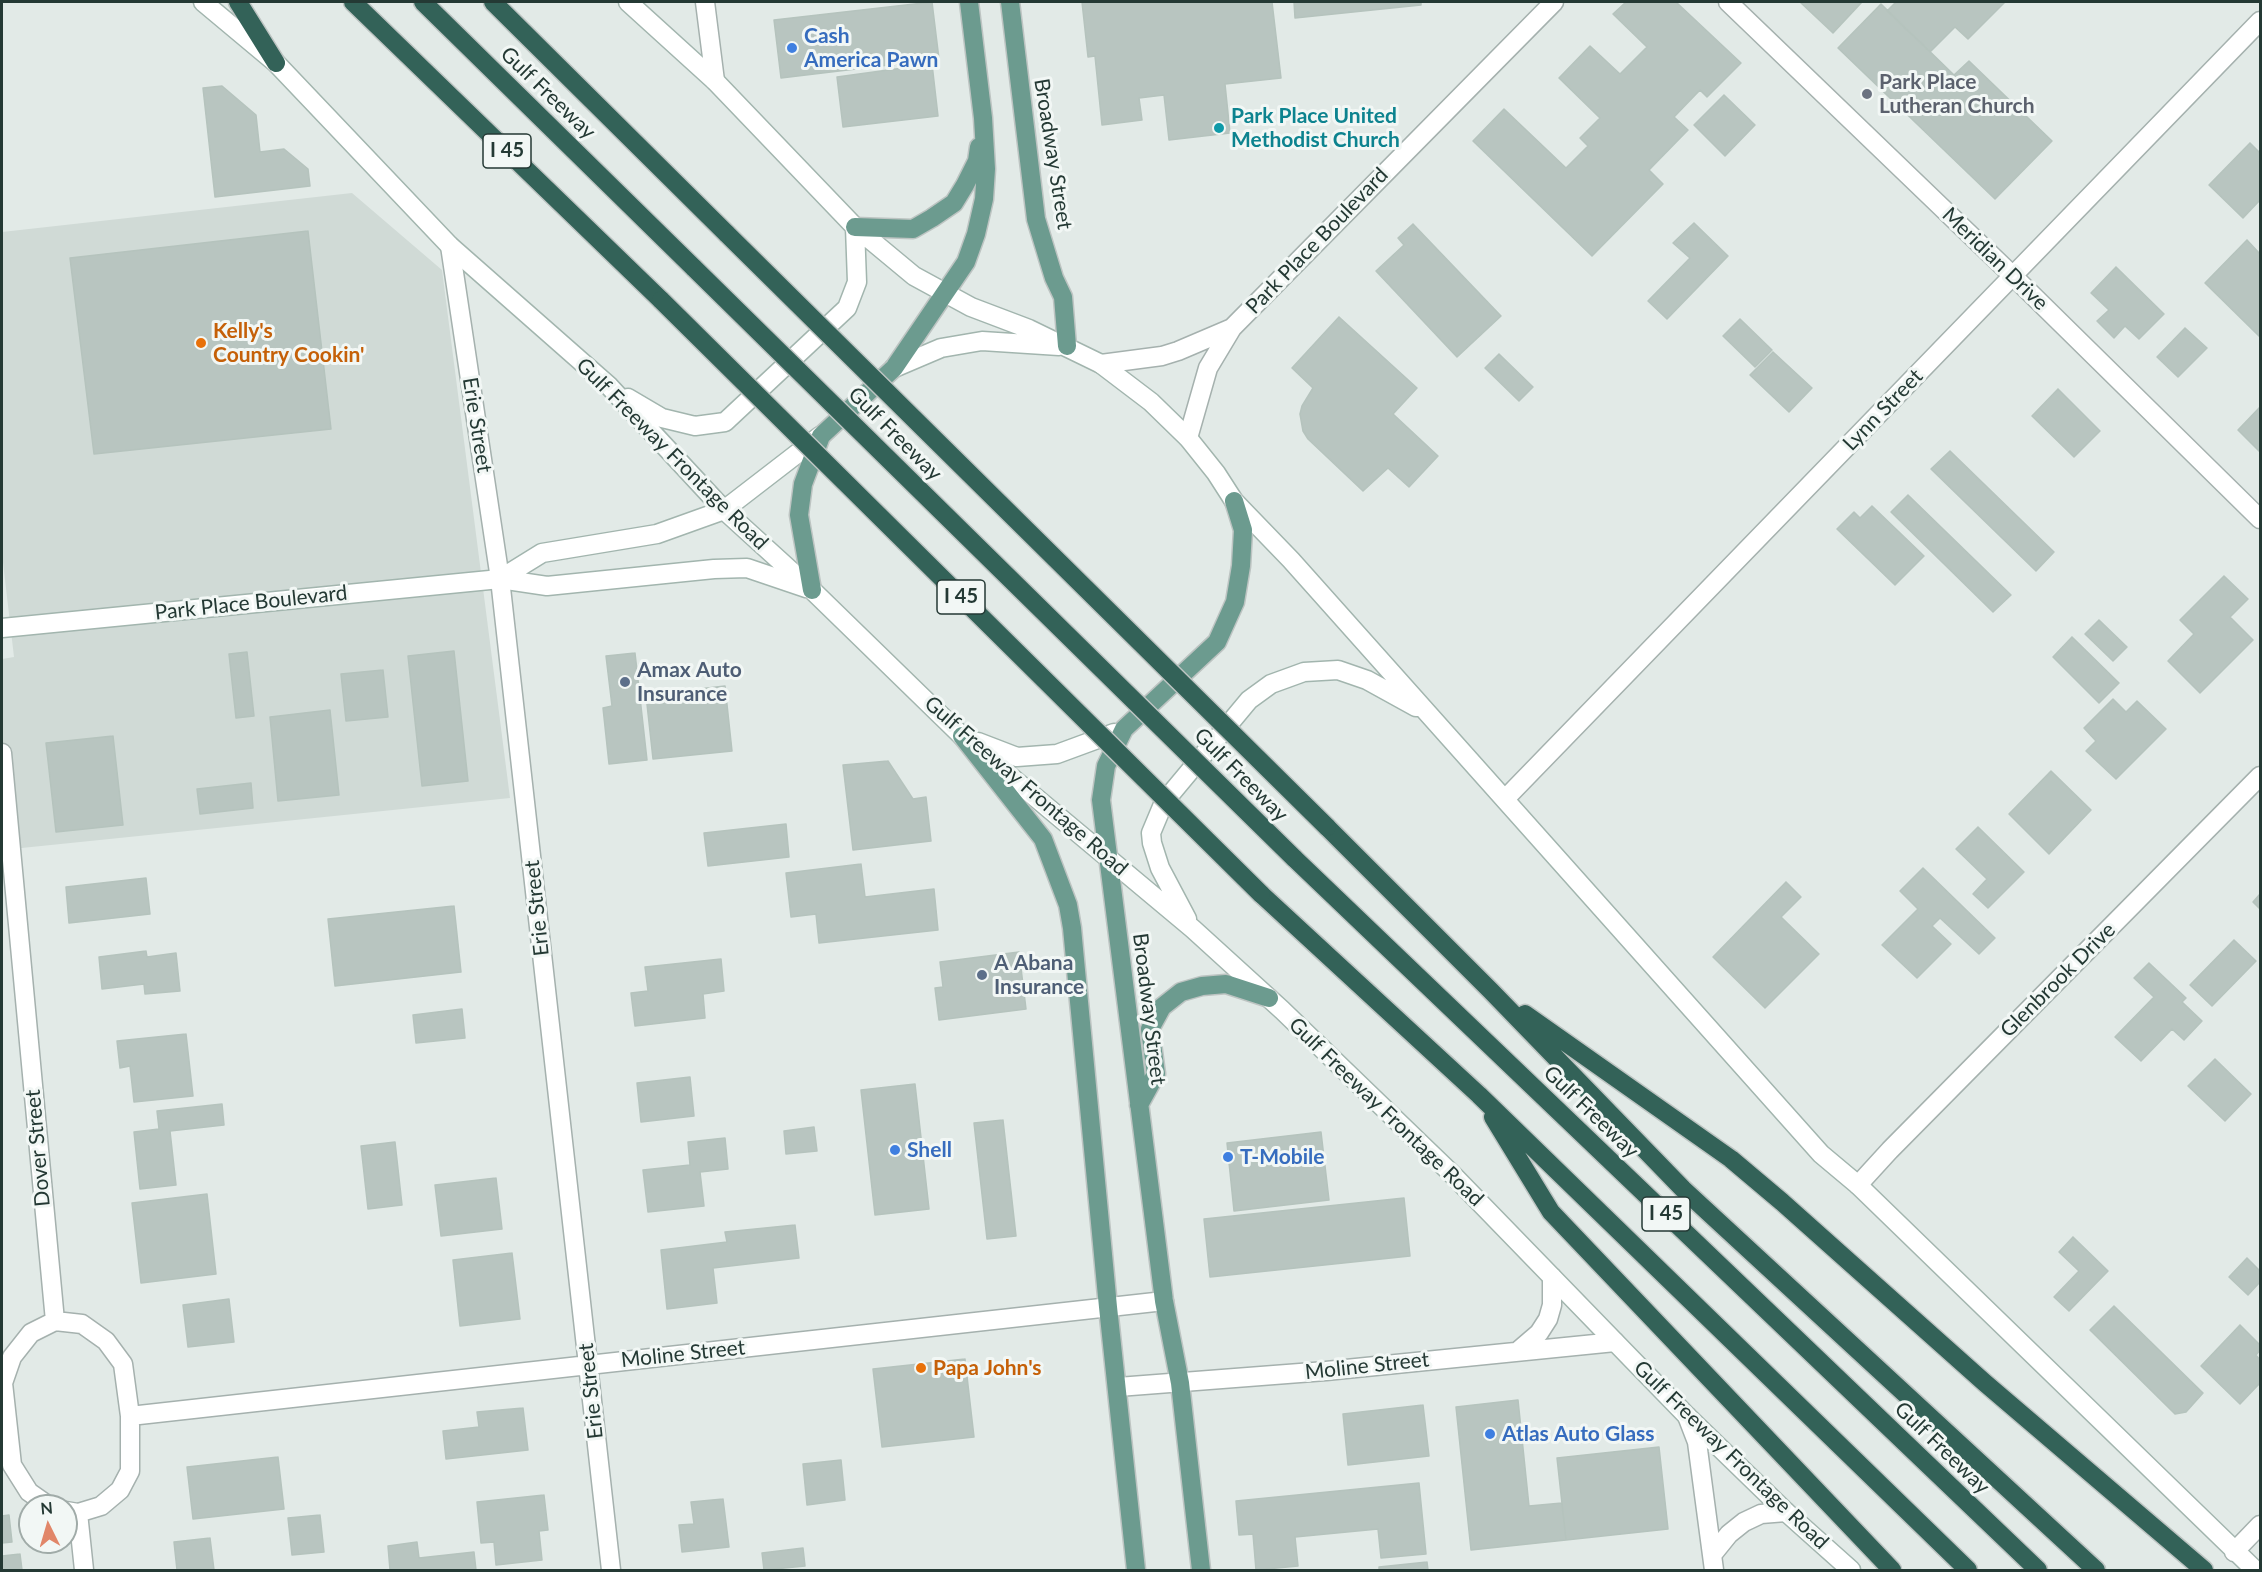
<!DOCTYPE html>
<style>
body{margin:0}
#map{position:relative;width:2262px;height:1572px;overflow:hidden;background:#e2eae7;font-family:Lato,sans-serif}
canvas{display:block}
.frame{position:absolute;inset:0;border:3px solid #243934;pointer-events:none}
.north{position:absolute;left:18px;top:1494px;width:60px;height:60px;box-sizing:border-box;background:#f2f7f5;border:2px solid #a0aba8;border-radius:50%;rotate:355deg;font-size:16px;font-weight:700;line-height:24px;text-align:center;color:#243934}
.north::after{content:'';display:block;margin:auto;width:21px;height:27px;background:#e18669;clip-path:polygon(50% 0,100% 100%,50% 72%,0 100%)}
</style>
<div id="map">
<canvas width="2262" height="1572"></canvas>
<div class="frame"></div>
<div class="north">N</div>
</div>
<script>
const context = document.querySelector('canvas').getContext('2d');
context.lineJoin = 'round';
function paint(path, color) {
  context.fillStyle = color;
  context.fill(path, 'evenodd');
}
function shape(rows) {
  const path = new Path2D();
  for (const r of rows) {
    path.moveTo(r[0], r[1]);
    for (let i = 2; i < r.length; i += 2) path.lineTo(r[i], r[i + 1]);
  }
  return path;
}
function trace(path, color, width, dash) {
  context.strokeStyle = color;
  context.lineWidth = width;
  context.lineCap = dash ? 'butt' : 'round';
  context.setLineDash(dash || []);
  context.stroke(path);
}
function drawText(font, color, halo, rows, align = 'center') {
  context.font = font + ' Lato,sans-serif';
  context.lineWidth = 6;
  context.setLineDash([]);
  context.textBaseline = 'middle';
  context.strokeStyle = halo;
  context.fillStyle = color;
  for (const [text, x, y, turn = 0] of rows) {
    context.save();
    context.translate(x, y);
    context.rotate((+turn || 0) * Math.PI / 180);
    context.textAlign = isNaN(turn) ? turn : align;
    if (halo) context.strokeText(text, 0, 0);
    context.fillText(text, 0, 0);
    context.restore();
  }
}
paint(shape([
 [352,193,442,270,510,798,2,850,2,659,14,657,2,554,2,232]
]), '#d0dad6');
const building = shape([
 [932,2,939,59,781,78,774,20,932,2],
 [1082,2,1272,2,1281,78,1225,84,1230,133,1169,140,1164,95,1139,98,1142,120,1102,125,1095,56,1088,57,1082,2],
 [1294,2,1421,2,1421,5,1295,18,1294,2],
 [1626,2,1676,2,1741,63,1707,97,1700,90,1674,117,1688,130,1649,170,1663,184,1592,256,1473,141,1504,109,1566,168,1588,146,1580,138,1600,118,1559,78,1590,46,1620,74,1647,47,1613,14,1626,2],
 [1800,2,1862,2,1833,33,1800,2],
 [1896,2,2005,2,1968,39,1955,27,1930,52,1887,11,1896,2],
 [1881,4,1954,75,1969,61,2052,141,1995,199,1838,48,1881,4],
 [932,64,938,116,843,127,837,77,932,64],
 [222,86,256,115,260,152,284,149,308,169,310,186,215,197,203,88,222,86],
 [1724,95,1755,125,1725,156,1694,125,1724,95],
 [2250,143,2260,153,2260,200,2243,218,2209,185,2250,143],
 [1694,223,1728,256,1667,319,1648,301,1690,258,1673,243,1694,223],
 [1413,224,1501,316,1457,357,1376,271,1404,245,1398,238,1413,224],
 [308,231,331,429,94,454,70,258,308,231],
 [2247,240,2260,254,2260,337,2205,283,2247,240],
 [2116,267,2164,314,2139,339,2125,326,2114,338,2097,321,2109,310,2091,293,2116,267],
 [1339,317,1417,388,1393,414,1438,456,1409,487,1388,468,1363,491,1308,439,1303,431,1300,414,1302,406,1313,388,1292,368,1339,317],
 [1740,319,1772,350,1755,367,1723,336,1740,319],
 [2185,328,2207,348,2178,377,2157,357,2185,328],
 [1773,352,1812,388,1789,412,1750,375,1773,352],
 [1499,354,1533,387,1519,401,1485,368,1499,354],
 [2058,389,2100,431,2074,457,2032,416,2058,389],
 [2260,407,2260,452,2238,430,2260,407],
 [1950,451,2054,552,2036,571,1931,469,1950,451],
 [1908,495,2011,595,1993,612,1891,512,1908,495],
 [1872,506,1924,556,1895,585,1837,529,1854,512,1860,518,1872,506],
 [2224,576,2248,599,2230,617,2253,640,2200,693,2168,661,2194,634,2180,620,2224,576],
 [2099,620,2127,647,2113,661,2085,634,2099,620],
 [2072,637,2119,683,2099,703,2053,657,2072,637],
 [454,651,468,781,422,786,408,656,454,651],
 [247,652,254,716,236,718,229,654,247,652],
 [635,653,647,760,609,764,603,708,612,706,606,656,635,653],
 [383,670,388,717,346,721,341,674,383,670],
 [725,686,732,751,653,759,646,695,725,686],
 [2113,699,2126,712,2137,701,2166,729,2116,779,2086,751,2096,741,2084,728,2113,699],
 [330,710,339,795,278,801,270,717,330,710],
 [113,736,123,825,56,832,46,743,113,736],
 [888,761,913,799,926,797,931,841,853,850,843,765,888,761],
 [2051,771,2091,810,2049,854,2009,814,2051,771],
 [251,783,253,808,200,814,197,789,251,783],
 [786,824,789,857,708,866,704,833,786,824],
 [1978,827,2024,872,1988,908,1973,894,1987,879,1956,849,1978,827],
 [861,864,865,897,934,889,938,930,819,943,816,914,791,917,786,873,861,864],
 [1923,868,1995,938,1979,954,1940,918,1932,926,1951,944,1917,978,1882,945,1918,909,1900,891,1923,868],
 [146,878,150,914,69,923,66,887,146,878],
 [1786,882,1801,897,1781,917,1819,954,1765,1008,1713,957,1786,882],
 [2260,894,2260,909,2253,902,2260,894],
 [454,906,461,972,335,986,328,919,454,906],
 [2234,940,2256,961,2212,1006,2190,985,2234,940],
 [146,951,147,957,176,953,180,991,145,994,144,984,102,989,99,957,146,951],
 [1019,952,1026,1009,939,1020,935,988,943,987,940,962,1019,952],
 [721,959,724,991,703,994,705,1018,635,1026,631,993,648,991,645,967,721,959],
 [2149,963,2186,998,2182,1002,2202,1021,2184,1040,2172,1029,2141,1061,2115,1037,2154,997,2134,978,2149,963],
 [462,1009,465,1038,416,1043,413,1015,462,1009],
 [186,1034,193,1096,134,1102,130,1066,120,1068,117,1041,186,1034],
 [2215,1059,2251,1094,2225,1121,2188,1086,2215,1059],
 [690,1077,694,1116,641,1122,637,1083,690,1077],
 [915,1084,929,1209,875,1215,861,1090,915,1084],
 [222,1104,224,1125,170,1131,176,1185,140,1189,134,1132,159,1129,157,1111,222,1104],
 [1003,1120,1016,1236,987,1239,974,1123,1003,1120],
 [814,1127,817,1151,786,1154,784,1131,814,1127],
 [1321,1132,1329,1200,1234,1211,1227,1143,1321,1132],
 [725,1138,728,1169,700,1172,704,1206,648,1212,643,1170,690,1165,688,1142,725,1138],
 [395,1142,402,1205,368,1209,361,1146,395,1142],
 [496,1178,502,1229,441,1236,435,1185,496,1178],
 [207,1194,216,1274,141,1283,132,1203,207,1194],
 [1404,1198,1410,1256,1210,1277,1204,1219,1404,1198],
 [795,1225,799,1258,713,1268,717,1303,667,1309,661,1250,727,1242,725,1232,795,1225],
 [2073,1237,2108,1271,2069,1311,2054,1297,2079,1271,2059,1252,2073,1237],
 [512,1253,520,1319,460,1326,453,1260,512,1253],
 [2247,1258,2260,1271,2260,1282,2248,1295,2229,1277,2247,1258],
 [229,1299,234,1342,188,1347,183,1305,229,1299],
 [2114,1306,2203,1393,2186,1412,2175,1414,2090,1330,2114,1306],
 [2240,1325,2260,1345,2260,1350,2256,1355,2260,1360,2260,1383,2240,1404,2201,1366,2240,1325],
 [965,1359,974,1437,882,1447,873,1369,965,1359],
 [1518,1400,1529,1506,1562,1503,1566,1540,1471,1550,1456,1407,1518,1400],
 [1423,1405,1429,1456,1348,1465,1343,1414,1423,1405],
 [523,1408,528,1450,446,1459,443,1431,479,1427,477,1412,523,1408],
 [1659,1447,1668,1529,1566,1540,1557,1458,1659,1447],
 [278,1457,284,1509,193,1519,187,1467,278,1457],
 [841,1460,845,1500,807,1505,803,1464,841,1460],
 [1419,1483,1426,1554,1381,1558,1378,1529,1295,1537,1298,1566,1256,1570,1253,1534,1239,1535,1236,1501,1419,1483],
 [544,1495,548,1530,539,1531,542,1560,496,1565,494,1542,481,1543,477,1502,544,1495],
 [723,1499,729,1547,682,1552,679,1525,694,1524,691,1502,723,1499],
 [9,1515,12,1542,2,1543,2,1516,9,1515],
 [320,1515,324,1552,292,1555,288,1518,320,1515],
 [210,1538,214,1570,177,1570,174,1542,210,1538],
 [417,1542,419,1558,474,1552,476,1570,390,1570,388,1546,417,1542],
 [803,1548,805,1566,764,1570,762,1553,803,1548],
 [20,1554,22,1570,2,1570,2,1556,20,1554],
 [1427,1562,1428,1570,1379,1570,1379,1567,1427,1562]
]);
paint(building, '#b8c5c0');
trace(building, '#b5c3bd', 1.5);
const minor = shape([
 [705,2,715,81],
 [1728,2,2013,276,2260,519],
 [450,246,500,579,611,1570],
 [2,753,55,1321],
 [1505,799,2260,21],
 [1858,1185,1890,1150,2260,776],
 [55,1321,82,1324,106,1341,123,1364,130,1416,130,1471,120,1490,101,1506,78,1513,66,1511],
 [1518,1351,1539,1333,1548,1319,1552,1305,1552,1277],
 [1118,1387,1326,1371,1615,1342],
 [130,1416,1164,1301],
 [1687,1416,1697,1442,1714,1570],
 [49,1506,29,1492,12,1465,3,1383,12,1357,31,1333,55,1321],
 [78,1513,84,1570],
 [2234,1552,2260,1525],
 [1712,1555,1729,1534,1744,1522,1761,1514,1786,1512]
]);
const tertiary = shape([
 [1101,364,1162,356,1178,351,1232,328],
 [1188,438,1208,368,1232,328,1554,2]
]);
const secondary = shape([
 [203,2,276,63,450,246,609,386,724,510,812,590,962,736,1193,929,1282,1010,1452,1174,1687,1416,1786,1512,1851,1570],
 [628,2,715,81,855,227,914,276,971,307,1029,329,1101,364,1151,402,1188,438,1216,473,1234,501,1291,560,1821,1154,1858,1185,2255,1570],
 [894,368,941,348,982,341,1059,346],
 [628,398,662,418,695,426,725,422,847,308,857,282,855,227],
 [500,579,542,553,657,534,724,510,820,436],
 [2,628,500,579,547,586,714,569,747,568,806,588],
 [978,742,1017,757,1057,754,1114,733],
 [1187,919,1160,868,1152,843,1151,833,1164,802,1249,700,1271,684,1304,672,1338,670,1367,680,1416,707]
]);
const primary = shape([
 [1010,2,1036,219,1054,278,1063,297,1067,346],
 [855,227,913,229,932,218,954,203,965,185,977,161,979,147],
 [812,590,799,515,803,484,821,436,894,368,966,262,976,234,984,199,986,169,983,118,969,2],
 [962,736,1043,839,1068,905,1072,928,1108,1307,1136,1570],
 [1139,1105,1156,1074,1150,1029,1162,1007,1181,992,1202,986,1226,984,1269,998],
 [1201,1570,1180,1383,1164,1301,1101,800,1106,766,1124,729,1217,642,1235,602,1241,566,1243,530,1234,501]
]);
const motorway = shape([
 [238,2,276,63],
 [353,2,661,300],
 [423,2,694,268],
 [493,2,727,234],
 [1327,827,1491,991,1683,1189,2096,1570],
 [1294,858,2038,1570],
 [1261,894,1479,1095,1968,1570],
 [1525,1014,1731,1159,1782,1202,1985,1383,2204,1570],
 [1493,1117,1551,1212,1892,1570]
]);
trace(minor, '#a5b1ae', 21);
trace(tertiary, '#a5b1ae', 21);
trace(secondary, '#a2b5ae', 21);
trace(primary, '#bdc4c2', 21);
trace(motorway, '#bdc4c2', 21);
trace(minor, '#fff', 18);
trace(tertiary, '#fff', 18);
trace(secondary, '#fff', 18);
trace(primary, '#6c9b8f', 18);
trace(motorway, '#336258', 18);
const motorwayBridge = shape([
 [727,234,1327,827],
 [694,268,1294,858],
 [661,300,1261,894]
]);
trace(motorwayBridge, '#bdc4c2', 21, []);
trace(motorwayBridge, '#336258', 18);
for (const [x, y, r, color] of [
 [792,48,6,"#3f7fe0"],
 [1867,94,6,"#6b7280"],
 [1219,128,6,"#0f9aa8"],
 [201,343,6,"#e8710a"],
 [625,682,6,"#5c6f8a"],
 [982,975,6,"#5c6f8a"],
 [895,1150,6,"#3f7fe0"],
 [1228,1157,6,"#3f7fe0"],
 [921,1368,6,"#e8710a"],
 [1490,1434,6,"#3f7fe0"]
]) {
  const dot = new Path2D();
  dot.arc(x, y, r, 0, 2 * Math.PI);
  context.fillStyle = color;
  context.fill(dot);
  trace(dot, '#f2f7f5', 2);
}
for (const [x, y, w] of [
 [507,151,48],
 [961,597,48],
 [1666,1214,48]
]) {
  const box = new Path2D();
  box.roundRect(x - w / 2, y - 17, w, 34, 4.5);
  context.fillStyle = '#f2f7f5';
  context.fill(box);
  trace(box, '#243934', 1.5);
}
drawText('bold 20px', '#243934', null, [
 ["I 45",507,151],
 ["I 45",961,597],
 ["I 45",1666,1214]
]);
drawText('bold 21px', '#366cbe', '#f2f7f5', [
 ["Cash",804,36],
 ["America Pawn",804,60],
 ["Shell",907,1150],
 ["T-Mobile",1240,1157],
 ["Atlas Auto Glass",1502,1434]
], 'left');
drawText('bold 21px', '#5b616d', '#f2f7f5', [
 ["Park Place",1879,82],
 ["Lutheran Church",1879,106]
], 'left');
drawText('21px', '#243934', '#f2f7f5', [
 ["Gulf Freeway",548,93,44],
 ["Broadway Street",1053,154,81],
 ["Park Place Boulevard",1317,241,-46],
 ["Meridian Drive",1995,259,44],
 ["Lynn Street",1883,410,-46],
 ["Erie Street",477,425,81],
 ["Gulf Freeway",895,434,45],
 ["Gulf Freeway Frontage Road",672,454,45],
 ["Park Place Boulevard",251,603,-6],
 ["Gulf Freeway",1241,775,45],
 ["Gulf Freeway Frontage Road",1026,786,41],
 ["Erie Street",537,908,-96],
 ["Glenbrook Drive",2058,980,-45],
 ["Broadway Street",1149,1009,83],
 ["Gulf Freeway Frontage Road",1386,1112,44],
 ["Gulf Freeway",1591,1112,44],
 ["Dover Street",38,1148,-95],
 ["Moline Street",683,1354,-6],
 ["Moline Street",1367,1366,-6],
 ["Erie Street",591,1391,-96],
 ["Gulf Freeway",1942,1448,44],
 ["Gulf Freeway Frontage Road",1731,1455,44]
]);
drawText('bold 21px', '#0d838f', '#f2f7f5', [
 ["Park Place United",1231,116],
 ["Methodist Church",1231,140]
], 'left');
drawText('bold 21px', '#c56008', '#f2f7f5', [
 ["Kelly's",213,331],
 ["Country Cookin'",213,355],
 ["Papa John's",933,1368]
], 'left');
drawText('bold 21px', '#4e5e75', '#f2f7f5', [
 ["Amax Auto",637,670],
 ["Insurance",637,694],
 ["A Abana",994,963],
 ["Insurance",994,987]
], 'left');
</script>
